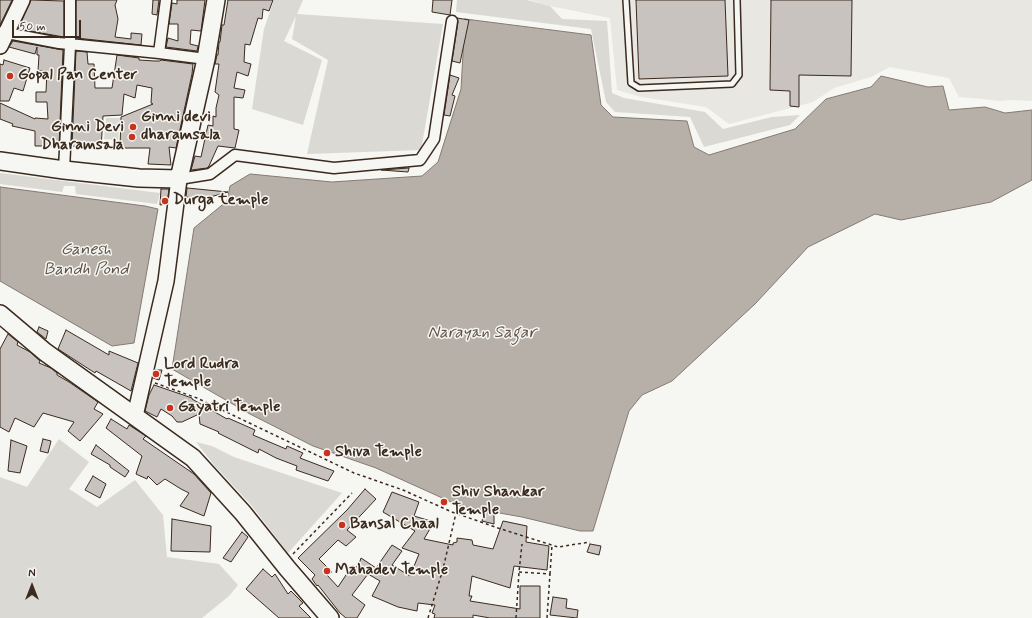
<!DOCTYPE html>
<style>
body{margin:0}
#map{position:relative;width:1032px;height:618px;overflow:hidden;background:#f6f6f2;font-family:Mynerve,sans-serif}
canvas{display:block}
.north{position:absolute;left:12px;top:566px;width:40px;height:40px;-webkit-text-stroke:3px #f6f6f2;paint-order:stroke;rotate:0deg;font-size:11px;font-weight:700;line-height:16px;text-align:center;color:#3b2a1e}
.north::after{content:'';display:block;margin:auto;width:14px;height:18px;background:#3b2a1e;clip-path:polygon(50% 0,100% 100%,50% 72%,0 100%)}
.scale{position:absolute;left:12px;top:20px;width:69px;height:18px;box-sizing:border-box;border:2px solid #3b2a1e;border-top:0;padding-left:5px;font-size:12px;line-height:14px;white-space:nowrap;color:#3b2a1e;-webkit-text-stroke:3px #f6f6f2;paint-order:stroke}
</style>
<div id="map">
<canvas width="1032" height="618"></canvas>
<div class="north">N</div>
<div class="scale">50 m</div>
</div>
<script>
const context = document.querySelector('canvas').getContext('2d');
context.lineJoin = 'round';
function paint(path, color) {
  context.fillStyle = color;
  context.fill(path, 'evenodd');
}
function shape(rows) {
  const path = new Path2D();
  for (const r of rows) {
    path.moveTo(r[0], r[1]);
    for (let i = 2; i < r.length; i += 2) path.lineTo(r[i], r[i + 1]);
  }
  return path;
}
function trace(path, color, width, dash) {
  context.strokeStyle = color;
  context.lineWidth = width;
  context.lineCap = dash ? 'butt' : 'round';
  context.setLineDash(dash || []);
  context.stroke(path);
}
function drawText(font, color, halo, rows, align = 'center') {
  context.font = font + ' Mynerve,sans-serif';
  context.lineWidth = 3;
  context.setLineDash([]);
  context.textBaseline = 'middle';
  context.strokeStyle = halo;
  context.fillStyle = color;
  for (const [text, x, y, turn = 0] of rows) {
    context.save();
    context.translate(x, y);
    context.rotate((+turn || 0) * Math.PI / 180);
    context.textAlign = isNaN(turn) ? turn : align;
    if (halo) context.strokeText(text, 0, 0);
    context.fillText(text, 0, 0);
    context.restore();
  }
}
paint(shape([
 [530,0,1032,0,1032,101,1013,100,1000,101,983,99,959,97,949,78,890,67,871,77,834,88,813,102,729,124,706,107,641,97,617,90,610,18,550,6]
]), '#e8e7e2');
paint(shape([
 [274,0,303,0,297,14,443,24,421,150,307,154,328,60,292,39,296,16,284,41,322,60,303,125,252,109,264,29],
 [457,0,527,0,550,6,562,19,607,21,612,93,624,98,705,112,723,129,772,117,800,115,790,125,704,147,690,117,615,112,606,102,591,29,456,12],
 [106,118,120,118,118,140,104,139],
 [0,173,160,193,157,204,76,194,75,186,64,186,62,192,0,184],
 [59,439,89,462,69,489,97,507,135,480,163,515,167,557,219,564,238,585,229,596,202,618,0,618,0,477,27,487],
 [196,442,212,446,234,457,342,493,288,553,251,505,214,465]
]), '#dad9d3');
const water = shape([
 [465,19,591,35,601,105,613,117,687,121,694,147,709,155,795,129,826,99,871,87,881,76,928,87,943,86,949,110,985,107,1005,113,1032,110,1032,180,991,202,901,220,875,214,808,247,755,304,672,381,642,395,629,411,593,531,580,531,522,517,460,506,376,468,313,446,250,414,172,369,194,228,227,201,230,186,250,174,332,182,422,176,438,162,461,89,465,19],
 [0,187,145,206,158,209,134,343,112,346,0,281,0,187]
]);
paint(water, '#b6b0a9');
trace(water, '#857a71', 1);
const building = shape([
 [0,0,12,0,0,25,0,0],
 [31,0,64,1,64,37,18,29,31,0],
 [76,0,117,0,115,5,118,19,115,37,131,39,131,33,142,34,141,45,76,38,76,0],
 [153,0,159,0,157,15,152,14,153,0],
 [177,0,205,0,201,31,191,30,190,44,198,46,197,51,166,47,168,38,178,41,178,24,169,24,172,3,177,4,177,0],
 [228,0,273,0,269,11,263,9,262,19,258,18,250,45,245,44,244,62,251,64,248,76,237,72,234,88,245,90,243,98,234,97,234,129,239,130,235,148,218,146,209,166,207,168,191,170,195,156,201,157,208,125,213,126,213,116,216,117,216,108,219,95,215,92,219,64,215,64,217,55,218,55,219,42,220,42,222,25,224,25,228,0],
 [433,0,452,0,450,15,432,12,433,0],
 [636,0,725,0,728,76,639,79,636,0],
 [771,0,852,0,851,76,799,75,799,107,790,106,790,91,770,90,771,0],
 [457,18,469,20,460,63,452,61,458,22,457,18],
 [13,41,63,50,59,146,35,146,35,131,12,126,13,124,0,119,0,103,35,119,35,118,48,119,47,102,36,102,36,92,46,92,47,71,38,71,39,55,37,55,37,47,35,54,9,47,13,41],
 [76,51,87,52,88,64,94,64,95,88,112,88,117,55,139,58,139,60,155,61,160,61,161,60,193,64,192,74,176,148,169,147,171,165,148,164,150,148,120,148,121,117,153,104,151,103,152,88,137,85,135,98,124,94,122,115,103,116,101,149,72,146,76,51],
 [4,60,30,68,23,91,14,88,9,101,0,101,0,64,3,65,4,60],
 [450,75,459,78,452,95,455,96,450,116,444,115,450,75],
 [409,168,408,172,381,170,409,168],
 [187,188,228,192,203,199,186,197,187,188],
 [161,189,169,189,167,204,160,205,161,189],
 [39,327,48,331,46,339,37,332,39,327],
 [66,330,109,355,109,351,138,363,131,391,96,371,95,373,58,349,66,330],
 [8,334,18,342,17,345,30,352,40,361,39,363,51,368,57,373,57,375,69,382,98,402,94,409,103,414,80,441,68,431,74,422,43,413,34,427,15,418,9,432,0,427,0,349,8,334],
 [155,370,162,370,159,380,153,378,155,370],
 [154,385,192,398,192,399,227,419,228,418,255,430,253,435,286,449,287,446,303,453,300,458,334,471,328,481,296,470,297,466,276,458,259,449,258,453,218,433,219,432,200,424,199,414,182,422,177,422,172,416,161,409,157,417,145,411,149,395,154,385],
 [111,419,127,429,129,425,146,436,143,439,194,474,211,493,204,516,180,506,189,493,181,489,165,479,157,485,148,476,147,479,136,474,142,456,106,428,111,419],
 [43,439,51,441,48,453,40,451,43,439],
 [11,440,27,446,20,473,8,471,11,440],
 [96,445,129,471,125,477,110,467,110,465,91,454,96,445],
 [93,476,106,484,100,498,85,490,93,476],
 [365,489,376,499,347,530,356,537,346,546,338,540,319,559,332,572,327,575,338,587,352,566,358,567,361,558,376,568,392,545,402,551,392,565,410,576,419,554,402,548,415,531,383,512,392,492,419,502,414,516,434,522,424,539,453,545,453,543,457,542,457,538,472,540,473,545,493,549,503,521,527,526,526,542,549,546,547,570,514,566,510,588,472,576,469,596,472,596,470,601,520,609,520,586,540,586,540,618,490,618,473,615,473,618,434,618,435,614,432,613,435,605,418,603,417,611,398,607,372,596,380,581,368,574,352,595,365,605,357,618,346,618,340,613,318,585,317,586,312,579,315,575,298,558,347,510,365,489],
 [484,512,494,514,494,524,482,521,484,512],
 [172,519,211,526,210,552,171,551,172,519],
 [242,532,248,537,231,562,223,558,242,532],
 [590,544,601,546,599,555,587,552,590,544],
 [263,569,272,577,275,574,288,594,291,591,303,603,299,606,311,618,279,618,246,589,263,569],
 [553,597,567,599,566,608,578,610,577,618,550,615,553,597]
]);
paint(building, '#c8c3be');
trace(building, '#3b2a1e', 1);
const lane = shape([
 [626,0,631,83,639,88,732,84,739,75,737,0]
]);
const street = shape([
 [2,32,59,43,159,53,206,59],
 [159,53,166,0],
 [64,170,70,45,70,0],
 [179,179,210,174,235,155,334,168,420,160,434,139,452,21]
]);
const secondary = shape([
 [0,46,22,0],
 [135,416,166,281,179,179]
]);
const primary = shape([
 [0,161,64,170,139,178,179,179,206,59,216,0],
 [0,314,45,352,193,458,243,513,287,568,330,618]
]);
trace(lane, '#3b2a1e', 8);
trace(street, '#3b2a1e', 13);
trace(secondary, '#3b2a1e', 18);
trace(primary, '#3b2a1e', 20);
trace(shape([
 [155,383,197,398,354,473,403,490,452,512,498,528,558,547,590,542],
 [293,554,352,493],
 [519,572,550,574,547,618],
 [550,574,552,545],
 [428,618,443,569,456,513],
 [516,618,519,572,522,544]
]), '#3b2a1e', 1.5, [3, 3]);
trace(lane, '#f6f6f2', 5);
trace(street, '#f6f6f2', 10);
trace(secondary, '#f6f6f2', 15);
trace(primary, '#f6f6f2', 17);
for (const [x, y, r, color] of [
 [10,76,4,"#c8321e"],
 [133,127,4,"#c8321e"],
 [132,137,4,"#c8321e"],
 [165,201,4,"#c8321e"],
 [156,374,4,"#c8321e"],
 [170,408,4,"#c8321e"],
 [327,453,4,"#c8321e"],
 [444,502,4,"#c8321e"],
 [342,525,4,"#c8321e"],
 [327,571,4,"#c8321e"]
]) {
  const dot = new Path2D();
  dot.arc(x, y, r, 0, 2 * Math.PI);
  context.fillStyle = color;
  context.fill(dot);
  trace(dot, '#f6f6f2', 1.5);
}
drawText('bold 16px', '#3b2a1e', '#f6f6f2', [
 ["Gopal Pan Center",18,76],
 ["Ginni devi",141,118],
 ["dharamsala",141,136],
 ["Ginni Devi",124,128,"right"],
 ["Dharamsala",124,146,"right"],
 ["Durga temple",173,201],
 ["Lord Rudra",164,365],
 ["Temple",164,383],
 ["Gayatri Temple",178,408],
 ["Shiva Temple",335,453],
 ["Shiv Shankar",452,493],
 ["Temple",452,511],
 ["Bansal Chaal",350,525],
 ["Mahadev Temple",335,571]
], 'left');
drawText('italic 17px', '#605248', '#f6f6f2', [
 ["Ganesh",86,250],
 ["Bandh Pond",86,270],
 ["Narayan Sagar",482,333]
]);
</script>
